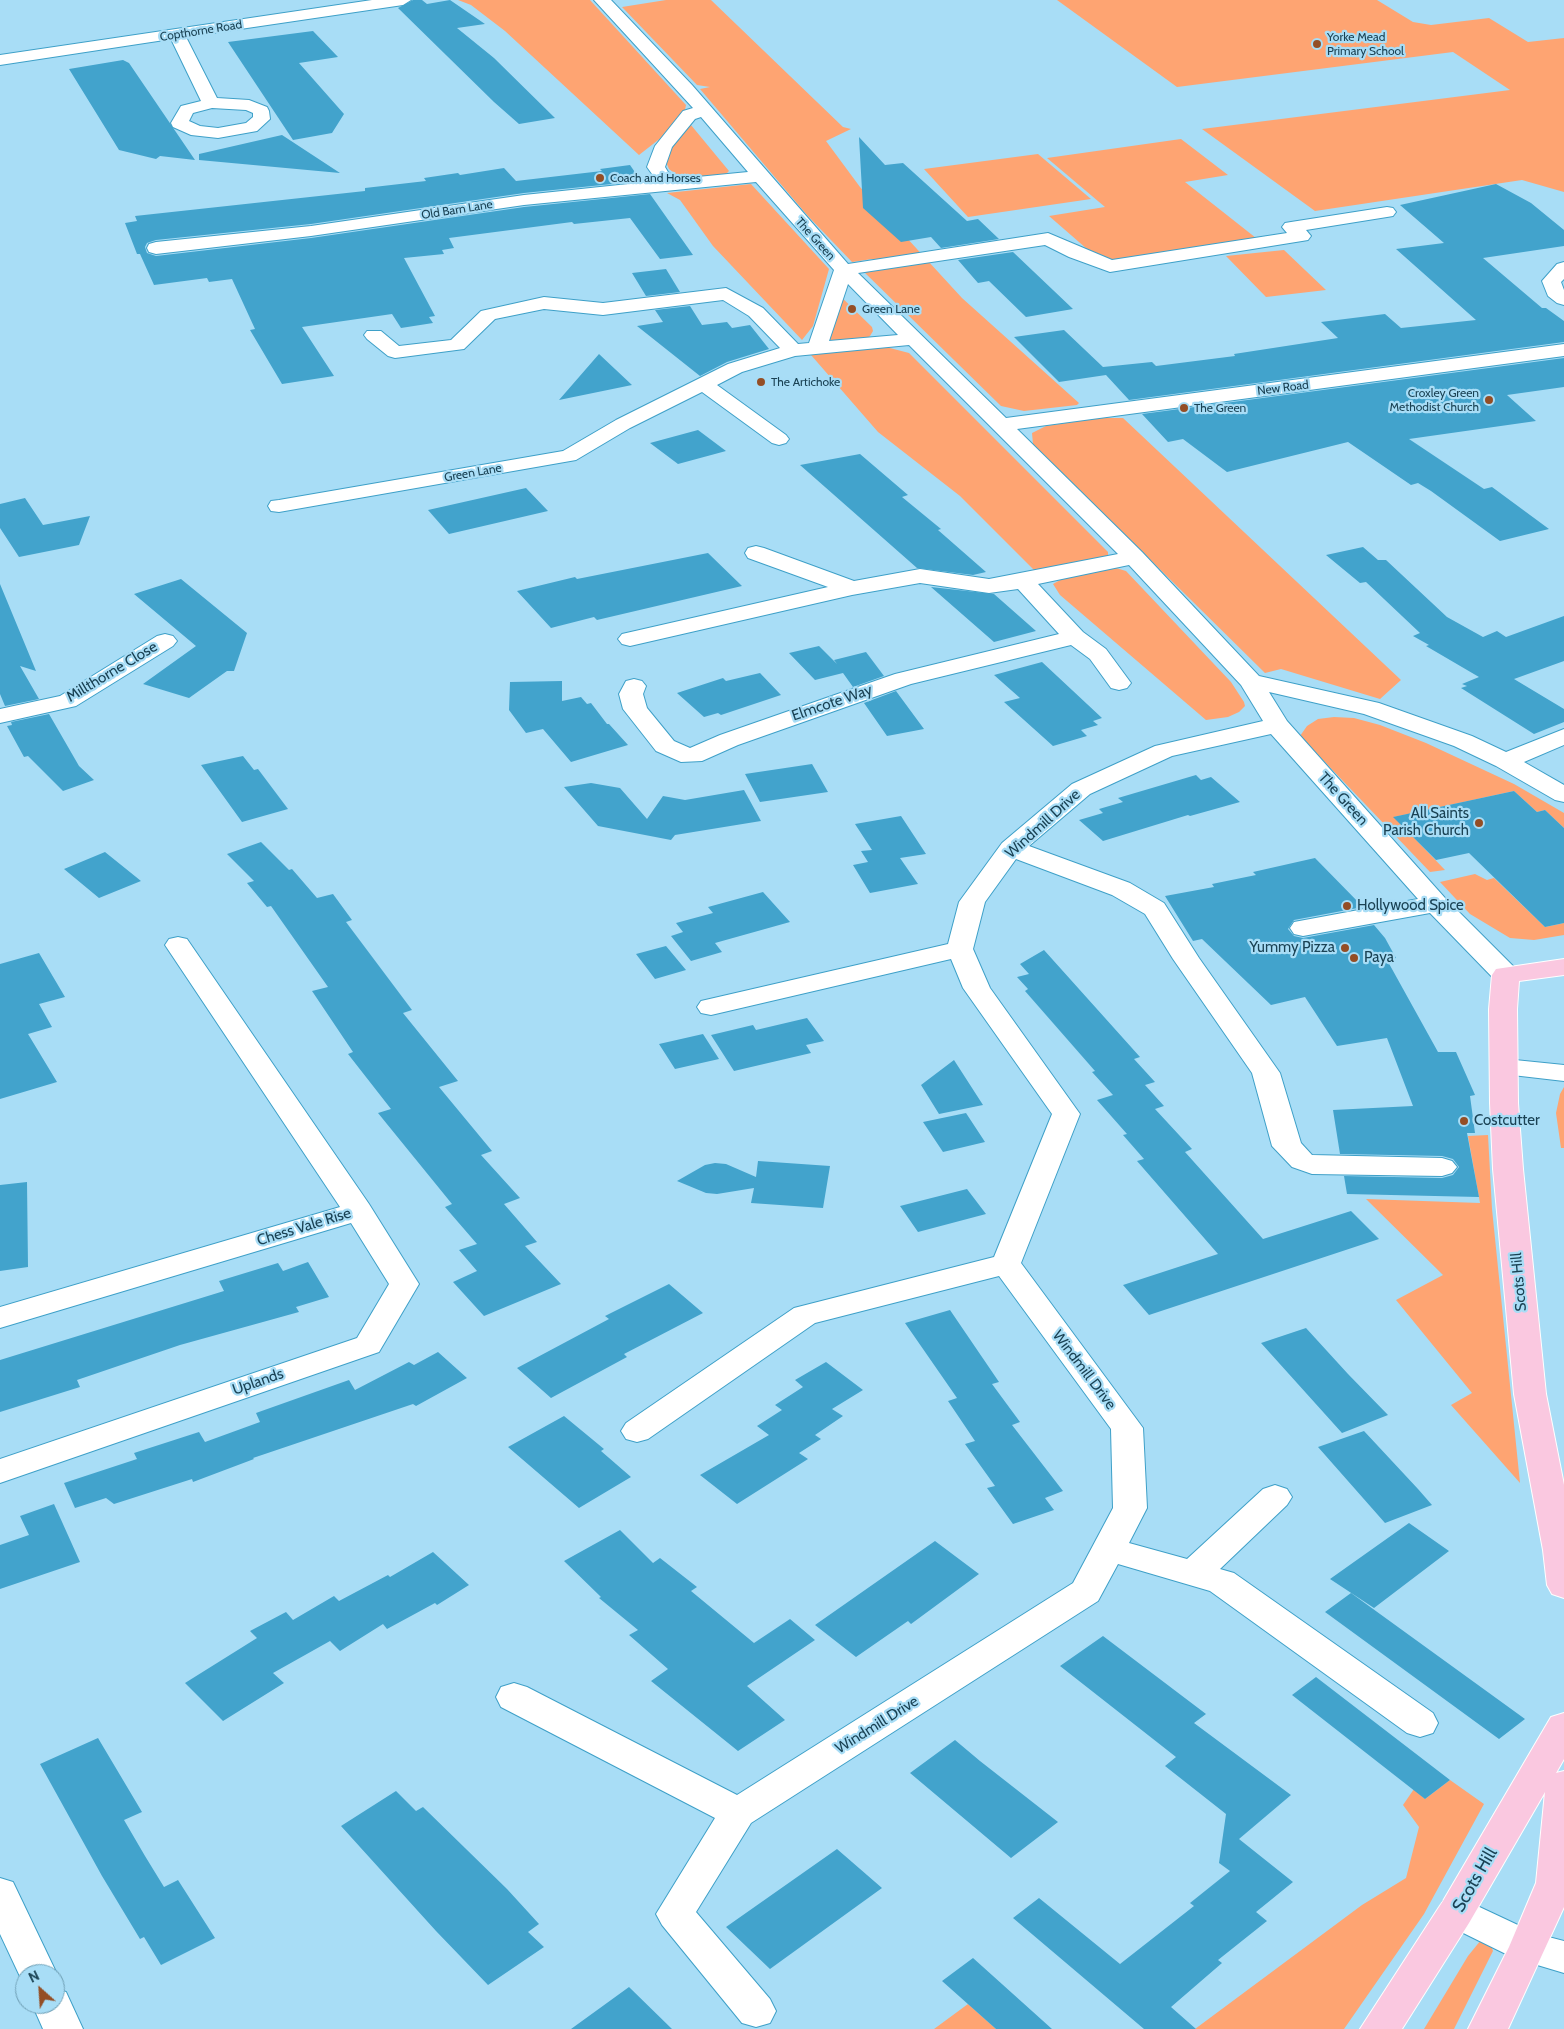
<!DOCTYPE html>
<style>
body{margin:0}
#map{position:relative;width:1564px;height:2029px;overflow:hidden;background:#a8ddf6;font-family:Cabin,sans-serif}
canvas{display:block}
.north{position:absolute;left:15px;top:1964px;width:50px;height:50px;box-sizing:border-box;background:#a8ddf6;border:1px solid #6f9fb5;border-radius:50%;rotate:334deg;font-size:14px;font-weight:700;line-height:20px;text-align:center;color:#1a4254}
.north::after{content:'';display:block;margin:auto;width:18px;height:22px;background:#944e25;clip-path:polygon(50% 0,100% 100%,50% 72%,0 100%)}
</style>
<div id="map">
<canvas width="1564" height="2029"></canvas>
<div class="north">N</div>
</div>
<script>
const context = document.querySelector('canvas').getContext('2d');
context.lineJoin = 'round';
function paint(path, color) {
  context.fillStyle = color;
  context.fill(path, 'evenodd');
}
function shape(rows) {
  const path = new Path2D();
  for (const r of rows) {
    path.moveTo(r[0], r[1]);
    for (let i = 2; i < r.length; i += 2) path.lineTo(r[i], r[i + 1]);
  }
  return path;
}
function trace(path, color, width, dash) {
  context.strokeStyle = color;
  context.lineWidth = width;
  context.lineCap = dash ? 'butt' : 'round';
  context.setLineDash(dash || []);
  context.stroke(path);
}
function drawText(font, color, halo, rows, align = 'center') {
  context.font = font + ' Cabin,sans-serif';
  context.lineWidth = 4.5;
  context.setLineDash([]);
  context.textBaseline = 'middle';
  context.strokeStyle = halo;
  context.fillStyle = color;
  for (const [text, x, y, turn = 0] of rows) {
    context.save();
    context.translate(x, y);
    context.rotate((+turn || 0) * Math.PI / 180);
    context.textAlign = isNaN(turn) ? turn : align;
    if (halo) context.strokeText(text, 0, 0);
    context.fillText(text, 0, 0);
    context.restore();
  }
}
paint(shape([
 [458,0,590,0,686,105,685,110,662,137,639,155,505,31,471,5],
 [666,0,711,0,843,127,851,129,826,141,860,187,962,298,1079,403,1077,405,1024,411,1001,406,862,270,875,266,872,259,852,262,807,215,700,89,710,87,697,85,622,7],
 [1057,0,1377,0,1413,22,1431,25,1489,18,1528,42,1564,38,1564,192,1522,180,1315,211,1202,129,1510,90,1453,52,1177,87],
 [686,119,729,171,726,174,688,179,678,176,669,169,666,162,667,149],
 [1181,139,1228,175,1185,182,1256,238,1102,262,1049,216,1105,207,1047,158],
 [1038,154,1091,199,968,217,924,169],
 [751,184,829,269,813,326,802,340,713,246,680,200,667,193],
 [1284,250,1326,290,1266,297,1226,256],
 [831,287,872,327,873,331,870,336,863,341,826,343],
 [886,347,909,353,1108,552,1108,556,1036,572,960,496,878,432,811,355],
 [1099,418,1123,418,1401,680,1380,699,1281,669,1265,673,1033,444,1032,433,1046,426],
 [1116,568,1126,571,1231,682,1244,702,1245,706,1239,712,1228,717,1206,720,1060,595,1053,584,1062,579],
 [1334,717,1354,718,1380,725,1426,743,1514,784,1564,813,1564,828,1545,810,1537,812,1514,791,1394,817,1445,870,1430,872,1300,736,1307,726,1318,719],
 [1475,874,1487,880,1494,878,1545,927,1564,923,1564,935,1534,940,1510,938,1470,914,1440,882],
 [1564,1087,1564,1148,1561,1148,1556,1113,1560,1094],
 [1488,1135,1492,1209,1520,1483,1451,1405,1472,1393,1396,1300,1443,1275,1366,1199,1480,1203,1468,1136],
 [1450,1780,1484,1804,1424,1914,1344,2029,1195,2029,1362,1905,1406,1878,1419,1827,1403,1805,1414,1789,1425,1799],
 [1481,1940,1490,1942,1493,1951,1454,2029,1424,2029,1468,1956],
 [968,2004,996,2029,934,2029]
]), '#fea472');
paint(shape([
 [413,0,422,0,427,4,450,0,485,24,457,28,494,58,555,118,519,124,494,102,398,8],
 [313,31,338,57,299,63,344,114,332,133,293,140,228,42],
 [123,60,129,63,195,160,160,156,156,159,119,150,69,69],
 [282,135,340,173,199,160,199,154],
 [859,137,885,165,903,163,967,221,978,219,999,239,941,248,931,237,901,242,863,208],
 [630,165,641,181,524,193,311,224,156,240,147,243,145,247,147,253,156,256,311,238,524,207,650,194,693,255,660,259,630,218,574,224,572,222,449,238,454,248,442,250,444,254,404,258,435,316,429,317,433,323,401,328,392,314,302,327,334,376,282,384,250,330,255,329,232,279,209,282,207,278,154,285,140,254,137,254,125,223,137,221,135,216,365,191,365,188,426,181,424,178,458,173,460,175,504,168,516,181,602,171,600,169],
 [1496,184,1531,203,1564,230,1564,246,1483,258,1542,308,1546,308,1564,321,1564,342,1129,400,1106,375,1059,382,1014,337,1064,330,1103,367,1152,362,1156,366,1235,356,1234,354,1338,338,1321,322,1385,314,1401,328,1476,320,1396,249,1444,243,1400,205],
 [1013,252,1073,309,1026,317,989,281,978,283,958,260],
 [666,269,680,292,646,296,632,273],
 [690,306,702,325,727,322,732,328,750,325,769,349,727,362,700,376,637,326,663,322,655,310],
 [599,354,632,385,559,400],
 [1564,358,1564,387,1507,395,1536,421,1409,439,1484,489,1492,487,1549,529,1500,541,1431,491,1418,483,1411,485,1348,442,1227,472,1183,439,1168,442,1142,414],
 [698,430,726,451,678,464,650,443],
 [860,454,908,495,902,497,941,529,938,530,986,572,973,575,917,568,800,465],
 [526,488,548,511,449,534,428,510],
 [25,498,43,525,90,516,79,545,19,557,0,528,0,504],
 [1363,547,1378,560,1386,560,1447,617,1483,637,1497,631,1506,637,1564,616,1564,661,1514,679,1564,709,1564,722,1534,734,1461,688,1467,686,1462,684,1479,677,1426,646,1429,645,1413,636,1420,633,1366,582,1360,583,1326,555],
 [708,553,742,586,597,620,594,617,551,628,517,591,575,577,577,579],
 [181,579,247,633,234,671,227,671,189,698,143,684,196,646,134,594],
 [0,584,36,671,20,666,39,699,5,706,0,694],
 [931,587,994,594,1036,631,994,642],
 [819,646,837,664,834,660,866,652,884,676,853,687,843,673,815,680,789,653],
 [1042,662,1102,718,1093,721,1098,725,1081,730,1087,736,1053,746,1004,702,1020,698,994,675],
 [760,673,781,695,721,715,718,713,704,717,677,693,723,678,726,681],
 [562,681,562,701,581,697,587,704,591,703,607,724,609,724,628,745,571,762,543,729,526,733,509,710,510,682],
 [896,691,924,729,887,736,864,703],
 [49,714,79,766,94,780,63,791,28,756,24,757,7,726,12,725,11,722],
 [243,756,254,770,258,769,288,809,242,822,201,765],
 [812,764,828,792,760,802,745,774],
 [1196,775,1201,780,1211,777,1240,802,1190,816,1188,815,1103,841,1079,820,1103,813,1099,809,1123,802,1118,798],
 [591,783,620,788,647,819,663,796,685,800,744,790,761,821,675,835,671,840,598,826,564,787],
 [1514,791,1537,812,1545,810,1564,828,1564,923,1545,927,1469,853,1436,860,1393,817],
 [901,816,926,854,900,858,918,884,870,893,853,865,868,862,861,851,872,850,855,824],
 [261,842,289,870,292,869,317,898,333,894,352,920,346,922,412,1010,403,1013,458,1081,439,1087,492,1151,481,1155,520,1198,504,1204,537,1242,525,1246,561,1284,484,1316,453,1282,477,1271,459,1250,477,1244,445,1207,452,1204,378,1113,391,1109,348,1054,353,1052,312,991,328,987,271,906,267,907,247,883,254,881,227,854],
 [105,852,141,881,99,898,64,869],
 [1315,858,1363,907,1294,920,1288,929,1294,936,1303,938,1374,925,1385,938,1396,958,1387,960,1438,1052,1456,1052,1475,1095,1470,1096,1475,1133,1467,1133,1479,1197,1347,1194,1344,1176,1442,1178,1453,1175,1459,1167,1453,1159,1442,1156,1340,1154,1333,1110,1413,1106,1387,1038,1337,1046,1305,997,1271,1005,1202,939,1193,941,1165,896,1214,887,1212,884,1256,875,1253,872],
 [763,892,790,922,715,943,722,952,691,961,671,936,683,932,676,923,713,913,708,907],
 [666,946,686,970,655,979,636,954],
 [1044,950,1140,1057,1134,1059,1155,1082,1145,1085,1164,1106,1155,1109,1192,1149,1185,1152,1263,1239,1351,1211,1379,1239,1149,1315,1123,1285,1218,1254,1137,1161,1144,1159,1123,1135,1127,1134,1097,1100,1113,1095,1092,1072,1095,1071,1025,991,1028,989,1017,977,1029,974,1020,964],
 [39,953,65,997,39,1004,52,1027,28,1034,57,1082,0,1099,0,964],
 [807,1018,824,1041,806,1045,811,1053,734,1071,711,1035,753,1025,756,1030],
 [703,1034,719,1059,675,1069,659,1044],
 [954,1060,983,1105,939,1114,921,1085],
 [966,1113,985,1142,943,1152,923,1122],
 [758,1161,830,1166,823,1208,751,1203,754,1188,717,1194,706,1193,677,1181,705,1165,715,1163,726,1164,756,1177],
 [27,1182,28,1267,0,1271,0,1185],
 [967,1189,986,1214,918,1232,900,1206],
 [308,1262,329,1297,296,1307,299,1312,180,1345,77,1380,80,1387,0,1412,0,1360,224,1291,219,1281,278,1263,283,1271],
 [669,1284,703,1313,624,1354,627,1357,551,1398,517,1368,609,1319,605,1316],
 [950,1310,999,1382,992,1384,1020,1422,1012,1425,1063,1491,1045,1498,1054,1510,1013,1524,987,1488,995,1486,965,1444,975,1441,948,1401,957,1398,905,1323],
 [1306,1328,1348,1374,1388,1415,1342,1433,1261,1343],
 [438,1352,467,1378,416,1406,413,1404,253,1458,254,1459,193,1482,192,1479,114,1504,106,1498,75,1508,64,1483,137,1459,134,1453,199,1432,205,1442,260,1422,256,1413,349,1380,355,1390,409,1362,414,1365],
 [826,1362,863,1390,832,1409,843,1416,815,1435,821,1439,799,1453,808,1459,737,1504,700,1475,769,1435,757,1426,782,1410,775,1405,803,1387,795,1380],
 [564,1416,604,1449,601,1451,631,1477,579,1508,508,1447],
 [1364,1431,1418,1489,1432,1505,1385,1523,1318,1447],
 [54,1504,80,1562,0,1589,0,1545,29,1535,20,1516],
 [1409,1523,1449,1551,1374,1608,1330,1579],
 [620,1530,653,1563,660,1558,697,1587,691,1591,754,1643,790,1619,815,1640,747,1686,785,1720,738,1751,651,1681,668,1669,629,1635,638,1630,599,1598,601,1597,564,1561],
 [935,1541,979,1574,911,1624,908,1621,856,1657,815,1625],
 [433,1552,469,1585,437,1605,435,1603,387,1629,383,1624,340,1651,330,1641,273,1673,284,1683,223,1721,185,1683,257,1638,250,1631,286,1612,293,1620,334,1596,339,1601,388,1575,390,1577],
 [1351,1593,1525,1719,1499,1739,1325,1612],
 [1103,1636,1206,1714,1194,1723,1291,1795,1239,1839,1293,1882,1256,1912,1267,1921,1218,1960,1222,1963,1171,2007,1196,2029,1144,2029,1013,1918,1039,1898,1120,1964,1194,1906,1190,1903,1230,1871,1219,1863,1226,1814,1165,1766,1176,1757,1060,1666],
 [1316,1677,1450,1780,1425,1799,1292,1695],
 [98,1738,142,1812,124,1820,145,1856,164,1887,178,1880,215,1938,161,1965,144,1937,140,1939,102,1876,40,1764],
 [955,1740,980,1761,1058,1822,1011,1858,910,1773],
 [396,1791,416,1811,423,1807,507,1889,539,1924,528,1932,544,1947,488,1985,436,1931,341,1826],
 [837,1849,882,1888,770,1969,726,1927],
 [973,1958,1052,2029,996,2029,942,1981],
 [629,1987,672,2029,571,2029]
]), '#42a3cc');
const minor = shape([
 [372,0,411,0,403,5,186,37,217,98,249,100,267,107,269,111,270,119,257,131,218,138,191,135,173,127,171,123,181,106,201,101,171,39,0,65,0,55,372,0],
 [212,108,246,110,253,113,253,117,246,123,218,128,200,126,189,121,193,113,212,108],
 [594,0,611,0,692,85,848,264,1048,233,1112,260,1287,233,1282,227,1285,223,1291,222,1387,207,1393,208,1396,212,1393,216,1387,217,1306,230,1311,236,1308,240,1302,241,1110,272,1069,257,1045,245,858,273,1006,418,1564,344,1564,356,1017,429,1142,552,1259,676,1379,703,1472,736,1506,752,1564,729,1564,745,1524,762,1564,785,1564,802,1555,800,1496,766,1454,746,1364,714,1269,692,1287,721,1445,898,1516,969,1520,975,1516,981,1506,983,1496,981,1430,913,1303,936,1294,934,1290,928,1294,922,1418,899,1271,734,1172,756,1090,794,1029,846,1130,883,1164,903,1199,958,1280,1073,1301,1143,1312,1155,1442,1158,1452,1161,1457,1167,1452,1173,1442,1176,1312,1174,1292,1167,1272,1146,1252,1073,1173,959,1145,914,1112,895,1016,859,985,902,973,949,990,988,1080,1114,1021,1263,1143,1428,1147,1508,1129,1543,1187,1559,1263,1489,1275,1485,1287,1489,1292,1497,1287,1505,1220,1569,1234,1573,1433,1713,1438,1723,1433,1733,1420,1737,1407,1733,1210,1591,1118,1564,1098,1601,751,1823,696,1912,770,1999,776,2011,770,2023,756,2027,742,2023,662,1925,656,1914,715,1818,501,1707,496,1697,501,1687,514,1683,527,1687,737,1795,1073,1583,1113,1508,1111,1429,999,1276,815,1323,648,1439,637,1442,626,1439,621,1431,626,1423,794,1308,994,1257,1052,1114,963,988,951,959,711,1015,701,1013,697,1007,701,1001,948,944,959,902,1002,843,1072,784,1155,746,1263,721,1241,685,1129,565,1038,584,1083,632,1106,649,1131,683,1127,688,1119,690,1111,688,1090,659,1071,645,911,684,738,745,702,761,681,762,656,751,623,709,619,694,626,681,634,679,642,681,646,686,643,694,647,708,674,741,690,748,720,735,895,674,1059,634,1018,589,989,593,920,583,852,595,630,646,622,644,618,639,622,634,828,587,748,558,745,553,748,548,756,546,764,548,854,581,920,569,989,579,1118,554,909,345,795,356,742,372,717,385,786,435,789,439,786,443,779,445,772,443,702,392,630,428,576,460,279,512,271,511,268,506,271,501,279,500,563,451,616,420,728,364,780,348,749,316,723,300,603,315,544,309,495,319,464,349,395,358,388,356,367,339,364,335,367,331,381,331,399,346,451,340,481,311,544,297,603,303,726,288,763,308,798,344,809,343,834,270,756,182,524,205,311,236,156,254,149,252,147,248,149,244,156,242,311,226,524,195,657,181,647,167,655,146,683,111,693,108,594,0],
 [701,117,748,172,677,179,668,172,665,167,672,147,695,119,701,117],
 [848,284,898,335,829,341,848,284],
 [1564,262,1564,279,1561,282,1564,290,1564,305,1557,303,1548,296,1542,281,1557,264,1564,262],
 [165,634,173,636,177,641,173,646,76,706,0,723,0,709,60,696,157,636,165,634],
 [178,937,187,939,369,1204,419,1284,379,1352,0,1483,0,1459,357,1338,389,1284,351,1223,0,1328,0,1307,340,1207,165,945,169,939,178,937],
 [1505,1059,1564,1065,1564,1081,1495,1073,1491,1067,1495,1061,1505,1059],
 [0,1878,13,1882,57,1974,55,1979,55,1974,25,1974,24,1985,0,1934,0,1878],
 [1456,1896,1537,1934,1564,1941,1564,1973,1514,1958,1443,1923,1437,1912,1443,1901,1456,1896],
 [55,1989,66,1992,83,2029,43,2029,32,2004,55,2004,55,1989]
]);
const major = shape([
 [1564,959,1564,975,1519,981,1517,1009,1518,1103,1523,1169,1546,1394,1564,1485,1564,1598,1552,1594,1547,1585,1543,1550,1514,1394,1493,1169,1490,1103,1489,1009,1492,975,1496,969,1564,959],
 [1564,1713,1564,1759,1556,1773,1564,1771,1564,1907,1508,2029,1468,2029,1509,1947,1536,1883,1545,1792,1469,1923,1402,2029,1360,2029,1443,1901,1551,1717,1564,1713]
]);
trace(minor, '#3ea0c8', 2);
trace(major, '#fff', 2);
paint(minor, '#fff');
paint(major, '#fac8e0');
for (const [x, y, r, color] of [
 [1317,44,5,"#944e25"],
 [600,178,5,"#944e25"],
 [852,309,5,"#944e25"],
 [761,382,5,"#944e25"],
 [1489,400,5,"#944e25"],
 [1184,408,5,"#944e25"],
 [1479,823,5,"#944e25"],
 [1347,906,5,"#944e25"],
 [1345,948,5,"#944e25"],
 [1354,958,5,"#944e25"],
 [1464,1121,5,"#944e25"]
]) {
  const dot = new Path2D();
  dot.arc(x, y, r, 0, 2 * Math.PI);
  context.fillStyle = color;
  context.fill(dot);
  trace(dot, '#a8ddf6', 2);
}
drawText('12px', '#1a4254', '#a8ddf6', [
 ["Copthorne Road",201,31,-9],
 ["Old Barn Lane",457,210,-9],
 ["The Green",815,239,48],
 ["New Road",1283,388,-7],
 ["Green Lane",473,473,-10]
]);
drawText('12px', '#1a4254', '#a8ddf6', [
 ["Yorke Mead",1327,37],
 ["Primary School",1327,51],
 ["Coach and Horses",610,178],
 ["Green Lane",862,309],
 ["The Artichoke",771,382],
 ["Croxley Green",1479,393,"right"],
 ["Methodist Church",1479,407,"right"],
 ["The Green",1194,408]
], 'left');
drawText('15px', '#1a4254', '#a8ddf6', [
 ["Millthorne Close",112,672,-31],
 ["Elmcote Way",832,703,-19],
 ["The Green",1343,799,48],
 ["Windmill Drive",1043,824,-42],
 ["Chess Vale Rise",304,1227,-17],
 ["Scots Hill",1519,1282,-95],
 ["Windmill Drive",1084,1370,53],
 ["Uplands",258,1382,-19],
 ["Windmill Drive",877,1725,-32]
]);
drawText('15px', '#1a4254', '#a8ddf6', [
 ["All Saints",1469,814,"right"],
 ["Parish Church",1469,831,"right"],
 ["Hollywood Spice",1357,906],
 ["Yummy Pizza",1335,948,"right"],
 ["Paya",1364,958],
 ["Costcutter",1474,1121]
], 'left');
drawText('18px', '#1a4254', '#a8ddf6', [
 ["Scots Hill",1475,1880,-60]
]);
</script>
